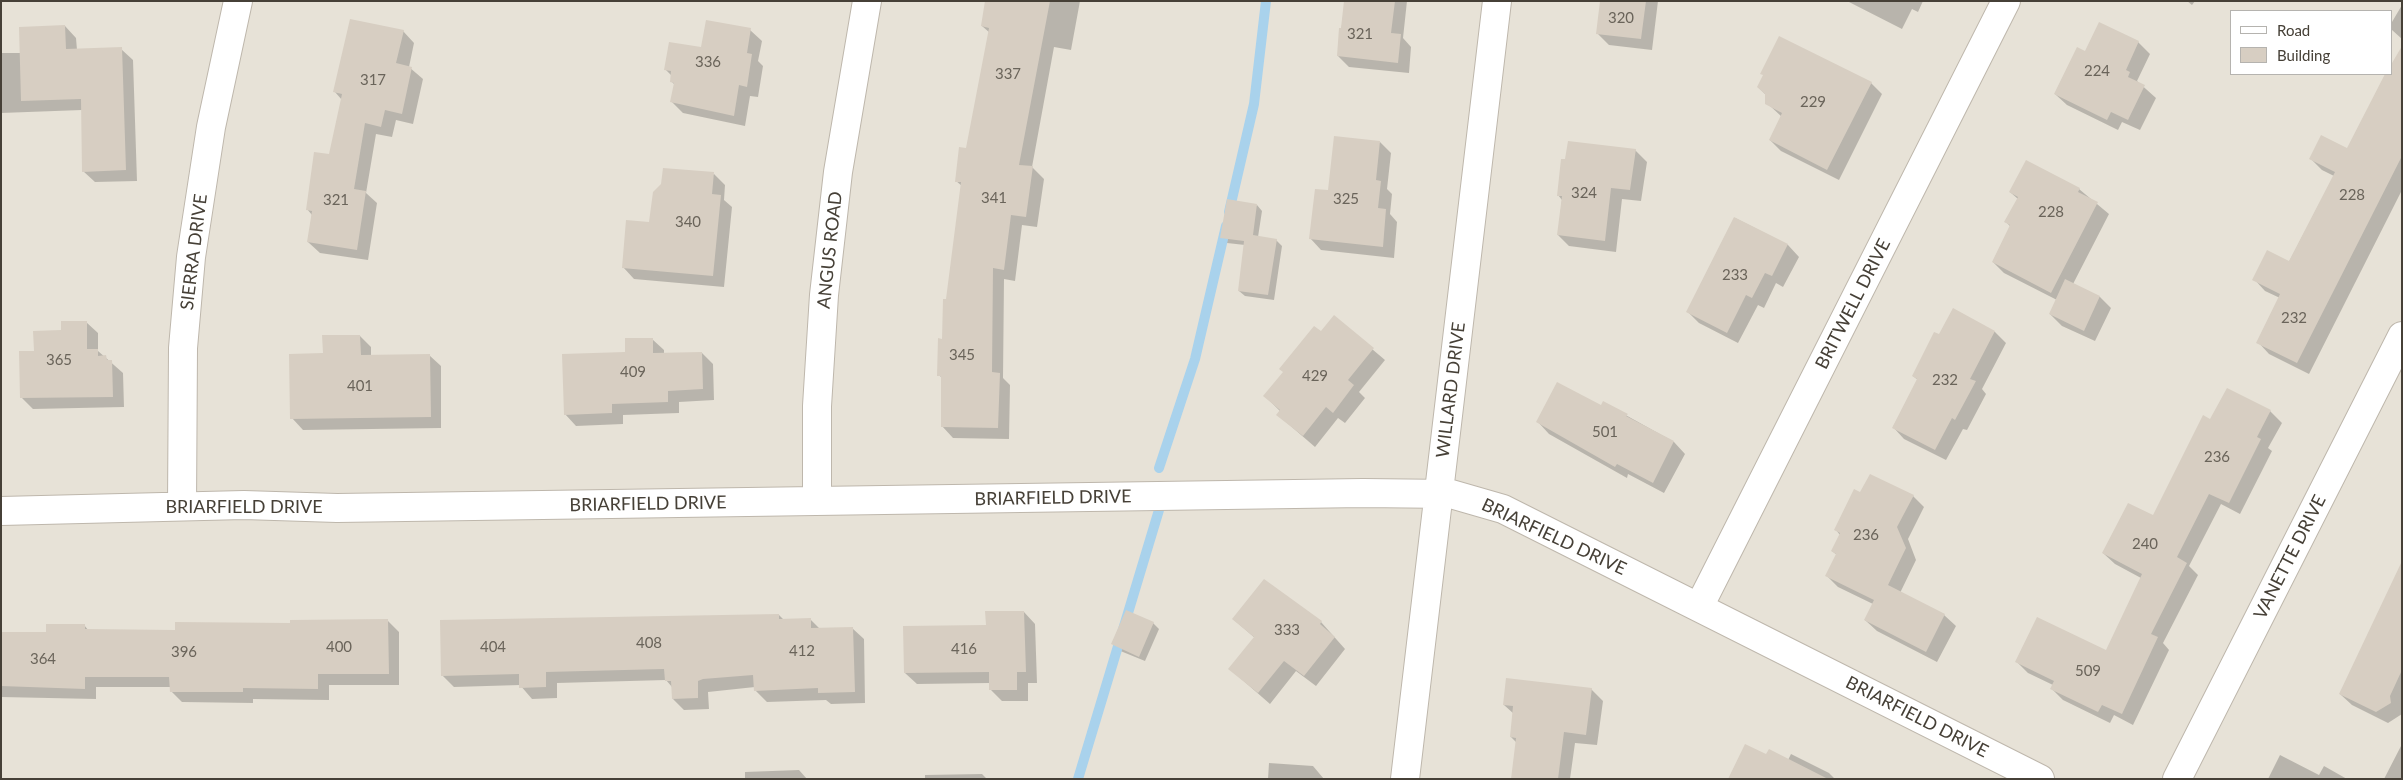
<!DOCTYPE html>
<style>
body{margin:0}
#map{position:relative;width:2403px;height:780px;overflow:hidden;background:#f3f0e9;font-family:Lato,sans-serif}
canvas{display:block}
.frame{position:absolute;inset:0;border:2px solid #464037;pointer-events:none}
.legend{position:absolute;left:2230px;top:10px;width:162px;height:65px;box-sizing:border-box;background:#fff;border:1px solid #b5b3af;margin:0;padding:6px 9px;list-style:none;font-size:15px;color:#464037}
.legend li{display:flex;align-items:center;gap:10px;height:25px}
.legend b{width:25px;border:1px solid #b5b3af}
</style>
<div id="map">
<canvas width="2403" height="780"></canvas>
<div class="frame"></div>
<ul class="legend">
<li><b style="height:6px;background:#fff"></b>Road</li>
<li><b style="height:14px;background:#d7cec2"></b>Building</li>
</ul>
</div>
<script>
const context = document.querySelector('canvas').getContext('2d');
context.lineJoin = 'round';
function paint(path, color) {
  context.fillStyle = color;
  context.fill(path, 'evenodd');
}
function shape(rows) {
  const path = new Path2D();
  for (const r of rows) {
    path.moveTo(r[0], r[1]);
    for (let i = 2; i < r.length; i += 2) path.lineTo(r[i], r[i + 1]);
  }
  return path;
}
function trace(path, color, width, dash) {
  context.strokeStyle = color;
  context.lineWidth = width;
  context.lineCap = dash ? 'butt' : 'round';
  context.setLineDash(dash || []);
  context.stroke(path);
}
function drawText(font, color, halo, rows, align = 'center') {
  context.font = font + ' Lato,sans-serif';
  context.lineWidth = 4;
  context.setLineDash([]);
  context.textBaseline = 'middle';
  context.strokeStyle = halo;
  context.fillStyle = color;
  for (const [text, x, y, turn = 0] of rows) {
    context.save();
    context.translate(x, y);
    context.rotate((+turn || 0) * Math.PI / 180);
    context.textAlign = isNaN(turn) ? turn : align;
    if (halo) context.strokeText(text, 0, 0);
    context.fillText(text, 0, 0);
    context.restore();
  }
}
paint(shape([
 [1,1,2402,1,2402,779,1,779],
 [2232,11,2392,11,2392,74,2232,74]
]), '#e7e2d7');
paint(shape([
 [987,1,1080,1,1071,50,1054,47,1032,167,1044,179,1037,227,1022,225,1015,281,1004,279,1003,378,1010,385,1009,439,953,438,942,426,943,379,939,375,962,186,956,181,967,149,990,33,982,26],
 [1345,1,1407,1,1403,38,1411,47,1409,73,1349,67,1338,56],
 [1601,1,1658,1,1652,50,1609,45,1598,34],
 [1847,1,1923,1,1918,12,1912,9,1902,29],
 [2187,1,2195,1,2192,5],
 [2402,5,2402,39,2392,30,2392,22],
 [2100,24,2138,42,2150,54,2137,81,2156,98,2140,130,2122,122,2118,130,2067,105,2055,94,2086,53],
 [65,26,76,38,77,50,121,49,133,60,137,181,95,182,83,171,82,110,1,113,1,53,21,53],
 [750,30,762,41,758,61,763,66,758,97,750,96,745,126,683,113,672,102,675,85,671,81,672,76,665,69],
 [403,31,414,43,409,67,423,79,413,124,396,120,392,137,376,134,366,193,377,203,368,260,320,253,308,242,312,215,307,209,330,156,342,100,335,92],
 [1871,83,1882,94,1839,180,1781,151,1770,140,1782,117,1767,103,1766,95,1758,87],
 [2402,140,2402,190,2309,374,2269,354,2258,342,2280,298,2265,291,2254,279,2289,262,2334,176,2322,170,2311,159],
 [1380,142,1391,153,1387,189,1392,194,1390,214,1397,222,1394,258,1321,250,1310,238,1329,192],
 [1635,150,1647,162,1641,201,1622,199,1616,252,1569,246,1558,235,1562,200,1558,195],
 [714,174,725,185,724,200,732,207,724,287,634,279,623,267,650,224],
 [2079,189,2109,214,2073,284,2100,297,2111,308,2095,341,2062,326,2050,314,2057,300,2004,273,1993,262,2011,227,2006,222,2018,199,2010,192],
 [1257,205,1262,211,1258,237,1276,240,1282,246,1274,300,1245,296,1239,291,1245,245,1227,243,1222,237],
 [1735,218,1788,245,1799,257,1783,287,1776,283,1764,308,1758,305,1738,343,1699,323,1688,312],
 [1953,310,1995,332,2006,343,1982,389,1986,394,1967,430,1963,429,1946,460,1904,439,1893,427,1918,380,1913,376,1940,336],
 [1334,317,1385,360,1359,392,1365,398,1345,423,1338,418,1315,447,1278,415,1280,411,1265,396],
 [86,322,98,333,98,351,123,373,124,407,33,409,22,398,35,352,62,331],
 [360,336,371,347,371,356,429,355,441,366,441,428,303,430,292,418,324,354],
 [652,339,664,350,664,354,702,353,713,364,714,400,679,402,679,413,623,415,623,424,576,426,565,414,627,353],
 [1604,403,1674,442,1685,454,1664,493,1628,474,1627,478,1549,434,1538,422,1601,407],
 [2270,411,2282,423,2268,448,2272,451,2240,514,2221,504,2189,566,2198,575,2163,643,2169,650,2133,725,2114,715,2110,723,2063,700,2052,689,2053,685,2028,673,2017,662,2107,652,2141,578,2115,564,2103,553,2153,517,2211,421],
 [1861,494,1913,496,1924,507,1908,539,1916,560,1900,593,1944,615,1956,626,1937,662,1877,631,1865,620,1873,604,1838,587,1827,576,1837,555,1832,551,1840,535,1836,530],
 [2402,580,2402,714,2388,723,2352,705,2340,694],
 [1264,581,1321,622,1345,649,1316,686,1296,671,1270,704,1230,669,1255,638,1233,619],
 [1024,612,1035,624,1037,683,1028,683,1028,701,1002,701,991,690,990,683,917,684,905,673,987,626],
 [779,615,784,620,810,619,820,629,852,628,864,639,865,703,831,704,826,700,767,702,755,690,755,687,708,692,709,709,684,710,673,699,672,687,666,680,557,683,557,698,532,699,520,685,454,687,442,675],
 [388,621,399,632,399,685,329,685,329,700,253,699,253,703,182,702,171,691,171,687,96,687,96,699,1,697,1,633,48,634,84,625,89,631,176,631],
 [1153,623,1159,629,1145,661,1118,650,1113,644],
 [1591,689,1603,701,1597,745,1575,743,1570,779,1514,779,1517,743,1511,737,1514,714,1504,705],
 [2401,746,2402,779,2384,779],
 [1791,754,1829,773,1835,779,1729,779,1767,756,1788,760],
 [2280,755,2319,775,2324,766,2347,779,2268,779],
 [1269,763,1313,766,1324,779,1268,779],
 [799,770,807,779,745,779,745,772],
 [982,774,987,779,925,779,925,775]
]), '#0003');
trace(shape([
 [1229,212,1254,104,1266,1],
 [1159,468,1195,359,1226,226],
 [1078,779,1159,510]
]), '#a9d2ec', 10);
paint(shape([
 [985,1,1050,1,1019,165,1033,166,1026,217,1011,215,1004,270,993,268,992,372,1000,373,998,428,941,427,941,376,937,376,938,338,942,339,943,299,946,299,961,182,955,182,959,147,966,148,989,28,981,26],
 [1344,1,1395,1,1391,33,1401,34,1398,63,1337,56,1339,28,1341,28],
 [1600,1,1646,1,1641,39,1596,34],
 [350,19,404,30,396,63,412,67,402,114,385,110,381,127,365,123,354,189,366,191,357,250,307,242,312,211,306,210,314,152,329,154,342,94,333,92],
 [706,20,751,28,747,53,752,54,747,87,739,85,734,116,670,102,674,83,670,82,671,71,664,70,669,42,701,47],
 [2099,22,2139,41,2126,70,2130,72,2128,77,2145,85,2128,120,2111,112,2107,120,2054,94,2077,47,2085,51],
 [65,25,66,49,122,47,126,170,82,172,81,99,21,101,19,27],
 [1779,36,1872,82,1827,170,1769,140,1782,113,1765,104,1765,94,1757,87,1763,75,1760,74],
 [2402,46,2402,156,2297,363,2256,343,2280,294,2252,280,2267,250,2289,261,2335,172,2309,159,2321,135,2347,148,2385,74,2392,74,2392,63],
 [1334,136,1380,141,1376,180,1381,181,1378,208,1386,209,1383,247,1309,239,1315,189,1328,190],
 [1568,141,1636,149,1630,190,1611,188,1605,241,1557,235,1562,196,1557,196,1561,159,1565,159],
 [2026,160,2080,188,2078,192,2098,202,2051,293,1992,262,2010,225,2004,222,2018,197,2009,192],
 [663,168,714,172,712,194,721,195,713,276,622,268,626,220,649,222,653,192,661,184],
 [1227,199,1257,204,1253,235,1277,239,1268,295,1238,291,1244,241,1220,238],
 [1734,217,1788,244,1772,276,1765,273,1752,298,1746,295,1727,333,1686,312],
 [2065,279,2100,296,2084,331,2049,314],
 [1953,308,1995,331,1970,379,1976,381,1955,420,1952,418,1935,450,1892,428,1917,379,1912,376,1934,332,1939,334],
 [1334,315,1374,348,1348,380,1354,385,1333,413,1326,407,1303,436,1276,415,1280,410,1263,396,1283,372,1279,369,1314,326,1321,331],
 [61,321,87,321,87,349,98,349,98,356,106,355,107,360,112,360,113,397,20,398,19,351,34,351,33,331,61,330],
 [322,335,360,335,361,355,430,354,431,417,290,419,289,354,323,353],
 [625,338,653,338,653,353,702,352,703,389,668,391,668,402,612,404,612,413,564,415,562,354,625,352],
 [1557,382,1601,405,1603,401,1628,414,1626,416,1674,441,1653,483,1617,464,1615,467,1536,422],
 [2227,388,2271,410,2257,437,2261,439,2229,503,2209,494,2177,557,2187,563,2151,634,2158,637,2122,714,2102,705,2098,712,2050,689,2054,681,2015,662,2037,617,2106,650,2142,574,2102,553,2128,503,2153,515,2203,415,2210,419],
 [1870,474,1914,495,1897,527,1906,548,1888,585,1945,614,1926,652,1864,620,1874,600,1825,576,1836,554,1831,551,1840,533,1834,530,1854,489,1860,492],
 [2402,561,2402,670,2390,696,2391,703,2376,712,2339,694],
 [1264,579,1322,621,1320,624,1335,637,1304,676,1284,661,1258,693,1228,669,1254,637,1232,619],
 [1126,610,1154,622,1139,657,1111,644],
 [985,611,1024,611,1026,672,1017,672,1017,690,989,690,989,672,904,673,903,626,986,625],
 [779,614,779,619,811,618,811,628,853,627,855,692,818,693,818,688,754,691,753,675,703,679,698,681,698,698,672,699,671,681,665,681,664,669,546,672,546,687,519,688,519,674,441,676,440,620],
 [388,619,389,674,318,674,318,689,243,688,243,692,170,692,169,677,85,677,85,689,1,686,1,632,46,632,46,624,85,624,85,629,175,630,175,622,290,623,290,620],
 [1506,678,1592,688,1586,735,1564,732,1558,779,1511,779,1516,738,1510,737,1513,706,1503,705],
 [1745,744,1766,754,1769,749,1828,779,1728,779]
]), '#d7cec2');
const minor = shape([
 [817,501,817,406,824,295,838,172,867,1],
 [182,506,183,348,191,257,211,127,238,1],
 [1,511,244,505,337,508,1363,493,1451,494,1503,509,2040,779],
 [1699,607,2006,1],
 [1405,779,1497,1],
 [2177,779,2402,336]
]);
trace(minor, '#beb7ac', 30);
trace(minor, '#fff', 28);
drawText('15px', '#6a645a', null, [
 ["320",1621,18],
 ["321",1360,34],
 ["336",708,62],
 ["224",2097,71],
 ["337",1008,74],
 ["317",373,80],
 ["229",1813,102],
 ["324",1584,193],
 ["228",2352,195],
 ["341",994,198],
 ["325",1346,199],
 ["321",336,200],
 ["228",2051,212],
 ["340",688,222],
 ["233",1735,275],
 ["232",2294,318],
 ["345",962,355],
 ["365",59,360],
 ["409",633,372],
 ["429",1315,376],
 ["232",1945,380],
 ["401",360,386],
 ["501",1605,432],
 ["236",2217,457],
 ["236",1866,535],
 ["240",2145,544],
 ["333",1287,630],
 ["408",649,643],
 ["400",339,647],
 ["404",493,647],
 ["416",964,649],
 ["412",802,651],
 ["396",184,652],
 ["364",43,659],
 ["509",2088,671]
]);
drawText('18px', '#464037', '#fff', [
 ["ANGUS ROAD",830,250,-84],
 ["SIERRA DRIVE",194,252,-83],
 ["BRITWELL DRIVE",1853,304,-63],
 ["WILLARD DRIVE",1451,390,-83],
 ["BRIARFIELD DRIVE",1053,498,-1],
 ["BRIARFIELD DRIVE",648,504,-1],
 ["BRIARFIELD DRIVE",244,507],
 ["BRIARFIELD DRIVE",1554,537,25],
 ["VANETTE DRIVE",2290,557,-63],
 ["BRIARFIELD DRIVE",1917,717,27]
]);
</script>
